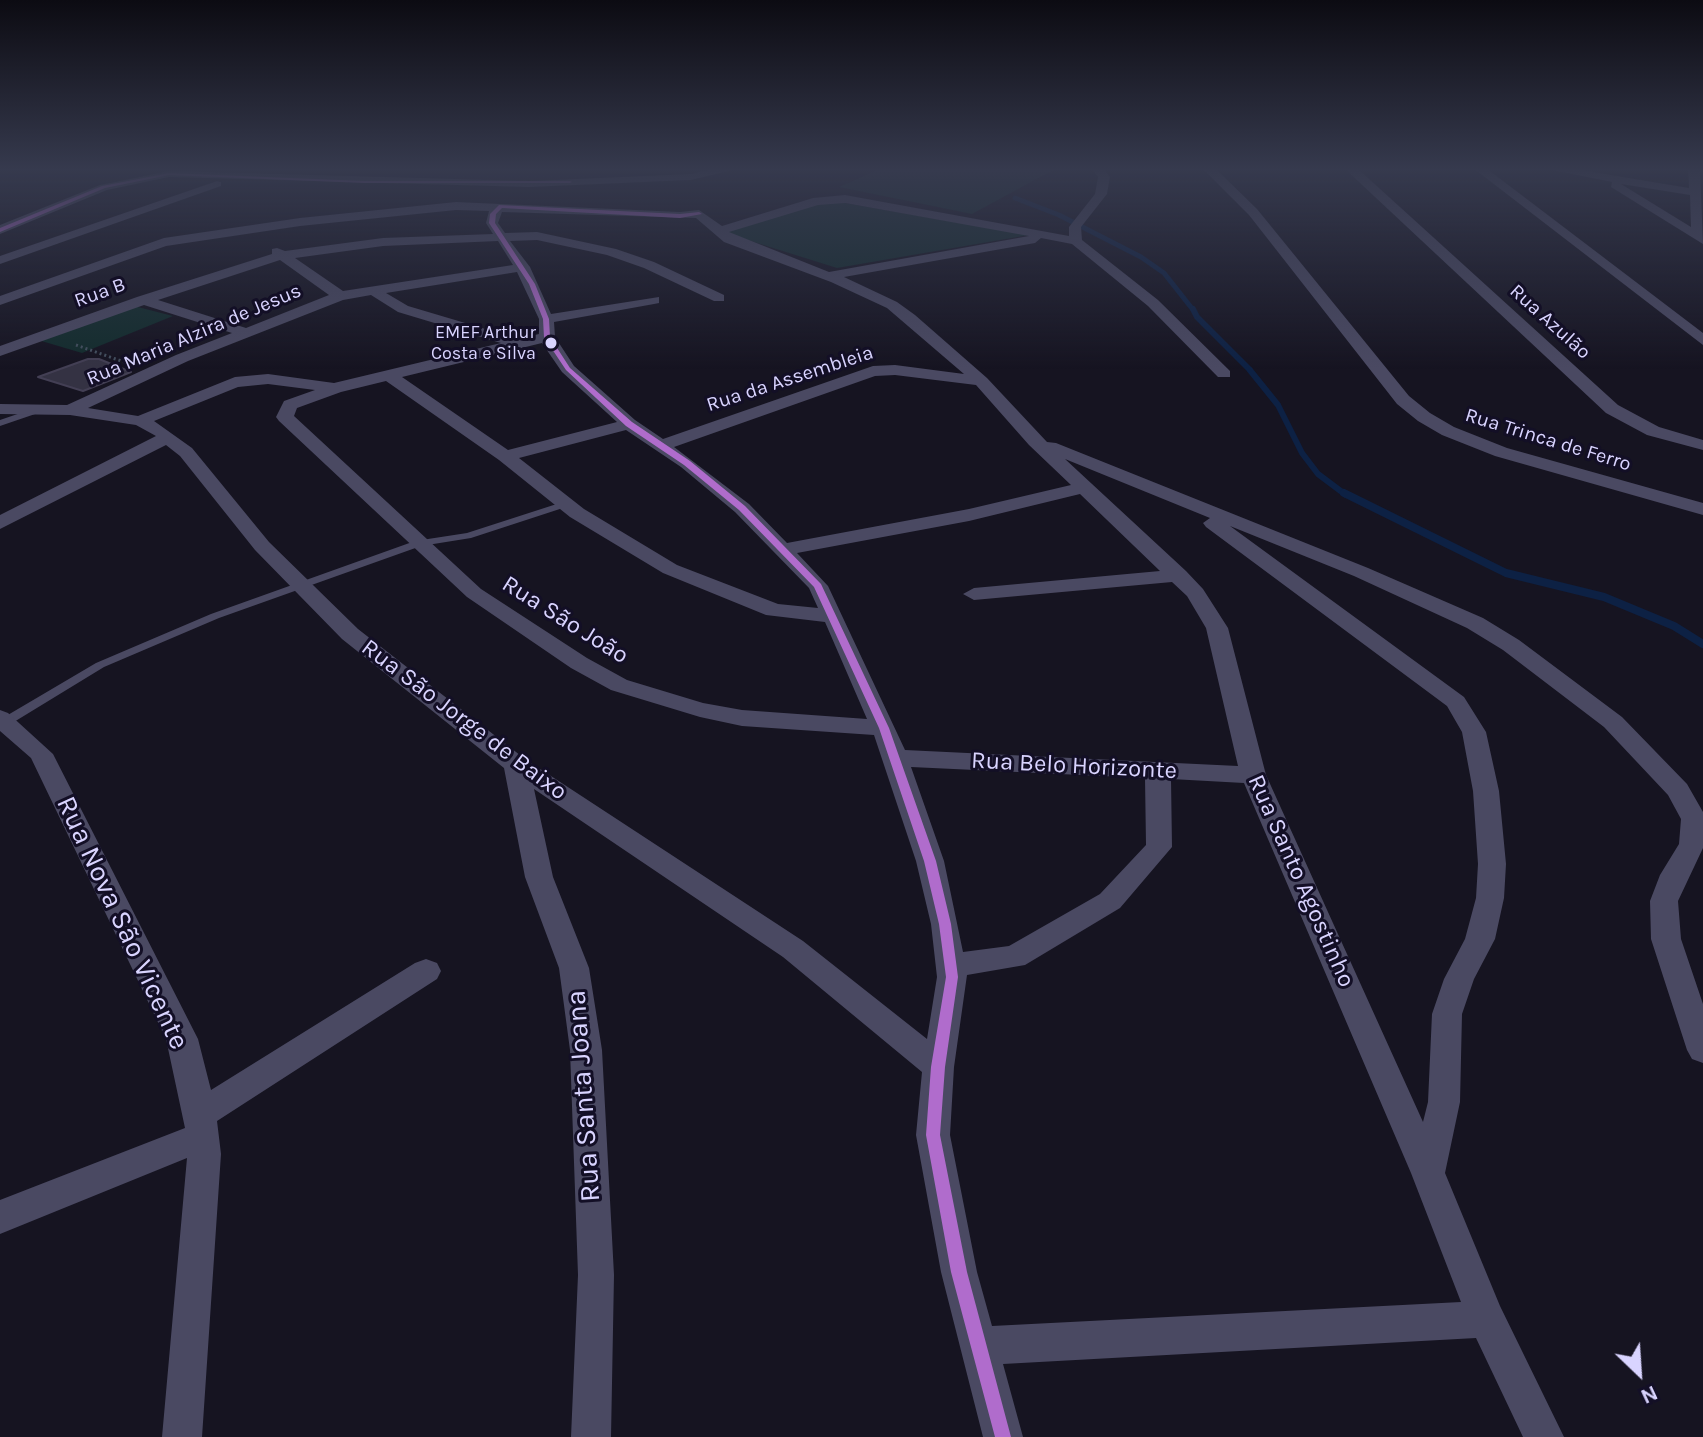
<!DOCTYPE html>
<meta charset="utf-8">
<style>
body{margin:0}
#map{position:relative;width:1703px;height:1437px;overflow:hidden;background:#161421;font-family:Karla,sans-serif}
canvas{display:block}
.north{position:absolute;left:1599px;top:1333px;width:80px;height:80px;-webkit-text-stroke:6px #130f26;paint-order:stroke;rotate:155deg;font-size:22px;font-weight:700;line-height:32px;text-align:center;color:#d9d4ff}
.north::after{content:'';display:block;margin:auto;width:28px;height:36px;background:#d9d4ff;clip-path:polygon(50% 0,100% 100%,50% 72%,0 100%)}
</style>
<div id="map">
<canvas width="1703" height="1437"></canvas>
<div class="north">N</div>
</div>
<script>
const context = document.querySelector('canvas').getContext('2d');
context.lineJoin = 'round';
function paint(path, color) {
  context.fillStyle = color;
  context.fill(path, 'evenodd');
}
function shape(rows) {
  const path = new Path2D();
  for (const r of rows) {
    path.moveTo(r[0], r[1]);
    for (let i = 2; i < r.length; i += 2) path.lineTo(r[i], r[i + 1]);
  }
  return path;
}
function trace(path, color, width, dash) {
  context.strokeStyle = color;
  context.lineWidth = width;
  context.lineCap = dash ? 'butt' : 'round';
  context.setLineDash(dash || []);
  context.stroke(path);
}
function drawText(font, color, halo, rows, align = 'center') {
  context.font = font + ' Karla,sans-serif';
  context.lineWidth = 6;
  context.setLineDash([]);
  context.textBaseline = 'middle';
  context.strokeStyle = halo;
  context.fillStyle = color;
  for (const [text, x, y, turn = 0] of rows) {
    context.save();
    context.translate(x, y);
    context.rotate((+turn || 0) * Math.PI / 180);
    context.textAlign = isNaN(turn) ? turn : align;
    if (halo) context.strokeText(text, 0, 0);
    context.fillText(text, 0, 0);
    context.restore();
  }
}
paint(shape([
 [882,168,1057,168,972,214,839,187],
 [822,199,1029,235,837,268,722,232],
 [130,305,173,316,82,353,38,340]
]), '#132c2d');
trace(shape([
 [1015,198,1059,215,1141,257,1164,273,1194,311]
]), '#0d2144', 5);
trace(shape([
 [1193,309,1197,317,1249,369,1278,405,1302,453,1318,474,1346,495]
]), '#0d2144', 6);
trace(shape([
 [1344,493,1506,573,1604,597,1674,626,1703,644]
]), '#0d2144', 8);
const building = shape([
 [88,359,99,359,131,372,83,391,38,377,88,359]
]);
paint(building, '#343243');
trace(building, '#433f54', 2);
trace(shape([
 [76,345,127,363]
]), '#44505f', 3, [2, 3]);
paint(shape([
 [38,407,41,408,41,412,0,426,0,420,38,407],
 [566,501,571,504,569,506,471,538,421,546,219,618,104,667,9,725,5,726,0,724,1,719,96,663,211,614,415,541,467,533,566,501]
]), '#4a4962');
paint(shape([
 [718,168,741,168,691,180,529,187,169,177,107,190,0,234,0,225,100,185,169,171,529,181,691,174,718,168],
 [1091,168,1103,168,1110,177,1107,194,1081,227,1082,240,1158,300,1230,371,1230,377,1218,377,1148,306,1072,244,1041,238,1035,243,844,277,897,302,915,315,987,378,1047,442,1056,443,1368,568,1483,618,1519,640,1622,717,1687,784,1703,812,1703,848,1678,901,1681,939,1703,1004,1703,1063,1692,1059,1687,1050,1651,939,1650,901,1660,875,1679,844,1681,819,1668,795,1604,727,1503,650,1467,628,1354,576,1230,526,1464,697,1486,732,1499,791,1506,864,1504,898,1495,939,1474,979,1462,1014,1460,1102,1445,1173,1500,1306,1564,1437,1523,1437,1476,1338,1003,1364,1023,1437,983,1437,941,1272,916,1135,922,1072,783,957,534,789,553,877,589,968,602,1050,614,1275,611,1437,571,1437,578,1275,570,1050,559,968,525,877,504,768,342,639,255,550,180,456,166,445,0,529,0,515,156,436,136,425,70,415,0,414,0,404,67,405,176,355,232,333,144,305,0,356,0,346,137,297,272,254,272,249,277,248,285,251,383,238,493,234,486,223,489,211,456,210,300,226,166,246,0,305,0,296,164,238,300,218,456,202,680,212,699,210,722,226,813,198,845,195,1069,236,1069,227,1095,194,1098,177,1091,168],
 [845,203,1029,236,829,272,729,232,818,205,845,203],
 [502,212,696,218,724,242,831,282,887,308,964,374,895,365,873,366,663,439,635,420,574,366,555,337,554,322,654,304,659,303,659,297,551,314,530,267,510,241,537,240,607,255,644,268,714,301,724,301,724,295,654,262,616,249,537,232,505,233,498,223,502,212],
 [498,241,513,265,343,291,295,258,383,246,498,241],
 [280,260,329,295,246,328,158,300,280,260],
 [517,272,539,319,539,334,519,339,408,306,386,293,517,272],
 [371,295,398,312,501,343,334,383,268,374,235,377,138,416,88,408,188,361,343,300,371,295],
 [542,343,562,372,617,422,508,450,402,377,542,343],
 [895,375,976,385,1029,445,1071,485,969,509,787,543,749,504,674,447,875,376,895,375],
 [386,381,499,460,570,517,663,573,766,615,825,622,867,719,742,710,703,703,627,680,587,658,481,589,294,416,297,408,341,392,386,381],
 [268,384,315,390,284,401,276,417,279,421,467,597,571,668,611,690,700,717,742,726,874,735,916,861,931,924,937,977,927,1039,803,941,525,759,358,629,269,542,192,448,154,421,238,387,268,384],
 [626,430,681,467,735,512,809,588,818,608,778,604,677,565,584,509,519,458,626,430],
 [1065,459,1210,518,1203,523,1206,527,1447,706,1462,732,1473,791,1478,864,1476,898,1465,939,1444,979,1432,1014,1428,1102,1423,1122,1266,775,1228,628,1203,589,1186,571,1065,459],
 [1080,494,1160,571,974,588,963,594,974,600,1172,582,1187,596,1206,628,1238,766,905,750,828,586,797,553,969,521,1080,494],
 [911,767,1145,778,1146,845,1100,894,1009,946,963,952,944,861,911,767],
 [1171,779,1244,783,1411,1173,1461,1302,992,1326,977,1272,950,1135,954,1067,967,975,1025,965,1120,908,1172,847,1171,779],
 [1202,168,1215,168,1257,209,1409,396,1430,413,1454,427,1507,448,1703,503,1703,515,1495,456,1442,435,1418,421,1397,404,1249,215,1202,168],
 [1344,168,1357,168,1618,405,1659,427,1703,440,1703,450,1647,435,1606,413,1344,168],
 [1473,168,1486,168,1703,333,1703,345,1473,168],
 [1542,168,1569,168,1689,188,1688,168,1700,168,1703,244,1611,187,1612,182,1542,168],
 [1621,184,1690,195,1691,227,1621,184],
 [217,181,221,182,221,186,0,264,0,256,217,181],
 [0,710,8,713,53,754,198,1039,211,1090,415,963,426,959,437,963,441,971,437,979,217,1121,221,1154,202,1437,162,1437,187,1158,0,1234,0,1200,185,1128,166,1039,31,758,0,731,0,710]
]), '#4a4962');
paint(shape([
 [169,173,364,181,570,181,572,182,570,183,364,183,169,175,105,188,0,232,0,228,102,186,169,173],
 [499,205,680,214,699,212,702,214,680,218,502,208,496,214,495,223,535,284,549,319,550,337,570,368,632,422,690,461,745,506,821,584,889,728,936,861,951,924,958,977,945,1067,940,1135,967,1272,1011,1437,995,1437,951,1272,926,1135,931,1067,946,977,939,924,924,861,879,728,814,587,739,510,684,465,626,426,566,370,544,337,543,319,529,284,489,223,490,214,499,205]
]), '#b06ccc');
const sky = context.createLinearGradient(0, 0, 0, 369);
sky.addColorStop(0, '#0c0b12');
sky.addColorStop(0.46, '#363a4e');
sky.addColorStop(1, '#363a4e00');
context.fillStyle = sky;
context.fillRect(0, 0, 1703, 369);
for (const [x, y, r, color] of [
 [551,343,7,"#d9d4ff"]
]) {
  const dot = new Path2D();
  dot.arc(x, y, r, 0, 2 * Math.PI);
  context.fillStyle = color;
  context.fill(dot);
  trace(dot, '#130f26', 3);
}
drawText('18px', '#d9d4ff', '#130f26', [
 ["EMEF Arthur",536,333],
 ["Costa e Silva",536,354]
], 'right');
drawText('20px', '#d9d4ff', '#130f26', [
 ["Rua B",100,293,-20],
 ["Rua Azulão",1550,322,42],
 ["Rua Maria Alzira de Jesus",194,335,-23],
 ["Rua da Assembleia",790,379,-18],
 ["Rua Trinca de Ferro",1548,440,17]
]);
drawText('24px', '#d9d4ff', '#130f26', [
 ["Rua São João",565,620,32],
 ["Rua São Jorge de Baixo",464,720,37],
 ["Rua Belo Horizonte",1074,766,3],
 ["Rua Santo Agostinho",1301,881,66]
]);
drawText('28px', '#d9d4ff', '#130f26', [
 ["Rua Nova São Vicente",122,923,65],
 ["Rua Santa Joana",584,1096,-94]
]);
</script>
